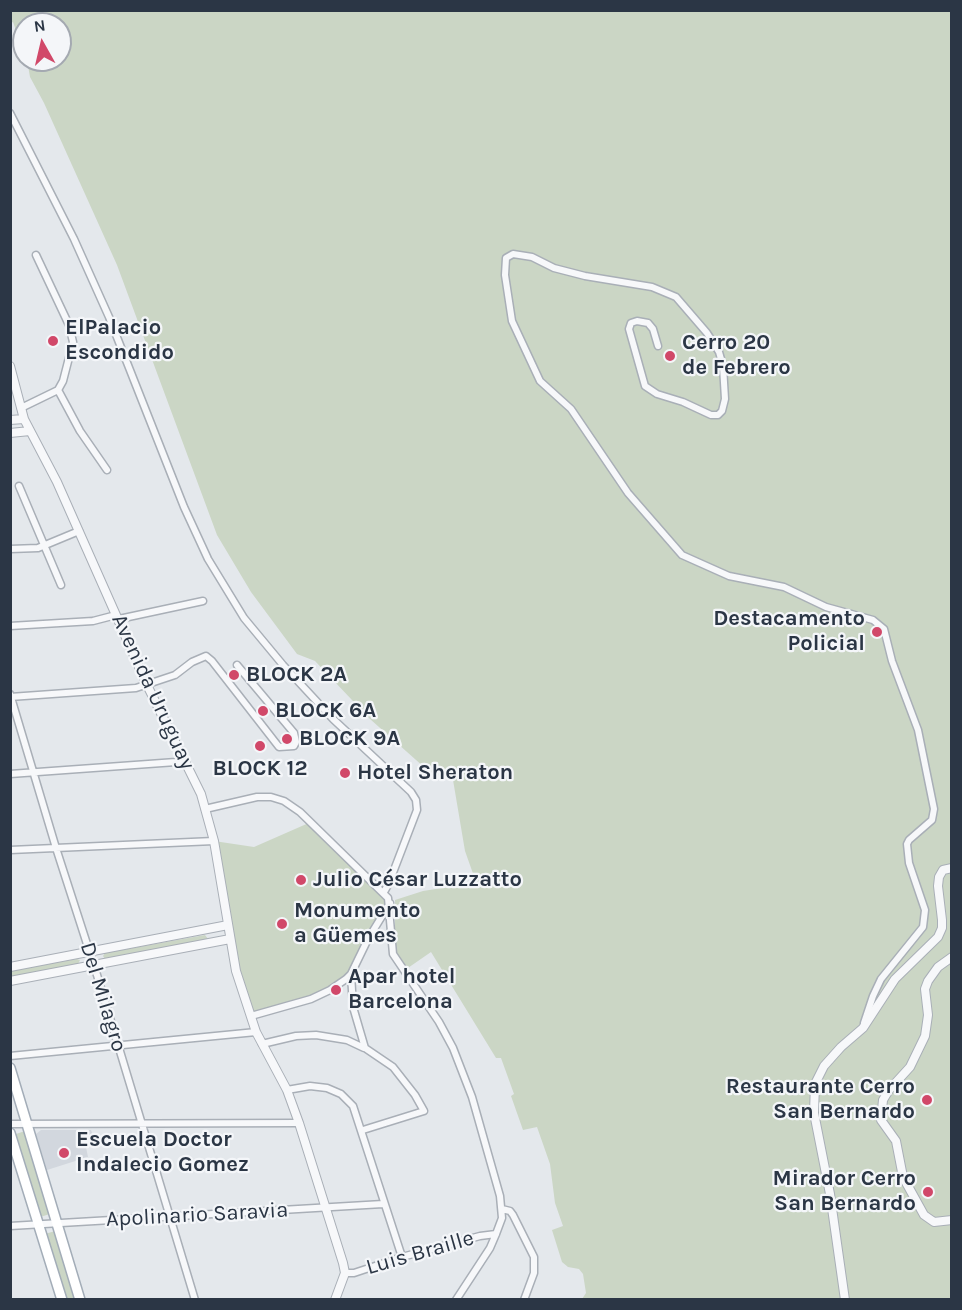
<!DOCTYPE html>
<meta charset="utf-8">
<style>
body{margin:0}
#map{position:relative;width:962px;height:1310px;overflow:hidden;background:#e4e8ec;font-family:Karla,sans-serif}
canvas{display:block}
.frame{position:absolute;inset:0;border:12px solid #2b3645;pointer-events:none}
.north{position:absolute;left:12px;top:12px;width:60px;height:60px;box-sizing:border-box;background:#f4f6f9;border:2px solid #a4a9b1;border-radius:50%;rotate:352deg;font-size:16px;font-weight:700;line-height:24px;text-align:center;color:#2b3645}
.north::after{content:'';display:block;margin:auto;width:21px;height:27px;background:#d14869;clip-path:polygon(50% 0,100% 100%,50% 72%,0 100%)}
</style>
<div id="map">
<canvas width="962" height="1310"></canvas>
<div class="frame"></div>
<div class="north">N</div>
</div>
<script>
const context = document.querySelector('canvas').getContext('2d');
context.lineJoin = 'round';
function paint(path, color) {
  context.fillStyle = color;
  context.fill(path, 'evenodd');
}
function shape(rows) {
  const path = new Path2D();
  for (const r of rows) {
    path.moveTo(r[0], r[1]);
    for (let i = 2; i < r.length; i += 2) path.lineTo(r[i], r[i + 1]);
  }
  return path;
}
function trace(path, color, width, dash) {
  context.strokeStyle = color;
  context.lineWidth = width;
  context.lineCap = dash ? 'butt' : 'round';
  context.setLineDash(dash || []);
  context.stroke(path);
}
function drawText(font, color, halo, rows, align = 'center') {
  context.font = font + ' Karla,sans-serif';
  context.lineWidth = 4.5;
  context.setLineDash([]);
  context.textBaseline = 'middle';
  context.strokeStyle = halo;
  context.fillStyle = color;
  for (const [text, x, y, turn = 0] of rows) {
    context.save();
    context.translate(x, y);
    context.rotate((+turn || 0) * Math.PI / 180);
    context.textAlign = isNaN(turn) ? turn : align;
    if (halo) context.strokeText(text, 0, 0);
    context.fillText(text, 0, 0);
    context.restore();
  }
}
paint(shape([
 [41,1130,91,1130,96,1144,86,1147,88,1157,47,1170,36,1134]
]), '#d2d7de');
paint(shape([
 [11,10,951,11,951,1299,582,1299,586,1293,583,1274,579,1269,568,1267,562,1262,552,1230,563,1226,555,1203,550,1164,537,1127,523,1130,511,1096,514,1094,501,1058,496,1058,431,952,405,970,395,953,395,900,423,891,442,888,473,887,476,882,465,851,452,774,434,776,370,719,315,661,297,654,251,592,217,535,117,265,44,103,30,77,27,60,60,60,60,24,24,24,24,52,13,22,11,23],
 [311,822,387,900,386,906,351,974,330,990,251,1016,235,968,214,841,254,847],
 [205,935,208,939,206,941,105,959,103,956,105,953],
 [77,959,80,960,78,964,11,977,11,971],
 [25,1131,50,1214,40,1217,16,1134],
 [55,1231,76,1299,65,1299,45,1234]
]), '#cbd6c5');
const minor = shape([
 [10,113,74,239,109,317,184,507,208,559,244,618,283,665,333,719,411,792,416,800,417,810,389,883,384,892],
 [658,346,653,329,648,323,637,321,631,323,629,329,645,386,657,394,683,402,711,415,718,415,722,411,725,399,723,366,719,352,707,333,676,297,652,287,585,276,554,268,532,257,513,254,506,258,505,275,512,321,540,381,571,409,628,493,682,555,729,576,784,587,826,607,873,620,884,629,892,661,918,730,934,809,932,820,909,840,907,844,909,863,925,910,923,927,881,979,873,996,864,1023],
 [58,390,80,431,107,470],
 [21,408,58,390,63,381,73,342,69,325,36,255],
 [19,486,61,585],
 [10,549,38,548,79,531],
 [119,619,203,601],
 [10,626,93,621,116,615],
 [10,694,56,848,97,975,195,1300],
 [10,697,136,688,175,675,192,662,206,656,212,661,279,747,294,746,296,742,294,733,237,665],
 [10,774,176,762,185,760],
 [205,809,257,797,271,797,284,801,300,812,388,898,393,954,439,1022,453,1048,472,1097,500,1196,502,1218,496,1234,490,1248,456,1300],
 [10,850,214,841],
 [351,974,353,1007,365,1048,393,1067,415,1095,424,1111,363,1130],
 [251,1016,311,999,330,990,346,979,351,974,368,939,390,903],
 [262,1044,296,1036,316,1035,347,1040,364,1048],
 [10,1056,256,1032],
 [287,1090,310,1086,327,1088,341,1094,353,1106,402,1257],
 [10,1124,299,1123],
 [502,1209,510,1211,513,1215,534,1257,534,1273,524,1300],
 [10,1226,383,1204],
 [345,1273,354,1273,402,1257,480,1236,496,1234]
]);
const tertiary = shape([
 [10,366,24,419,57,482,147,685,201,794,214,841,236,971,256,1032,287,1090,299,1123,343,1263,345,1273,335,1300],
 [10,420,24,419],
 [10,433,30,431],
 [952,957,938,967,928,981,925,989,928,1015,925,1036,910,1067,889,1090,883,1100,881,1120,896,1141,903,1177,924,1215,934,1222,952,1220],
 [10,967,228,925],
 [10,981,230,939],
 [845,1300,830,1194,814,1113,815,1084,824,1066,841,1047,863,1028,895,979,938,937,942,928,942,920,938,886,939,877,943,870,952,868]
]);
const primary = shape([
 [10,1068,80,1300],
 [10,1133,62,1300]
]);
trace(minor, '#a9afb7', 9);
trace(tertiary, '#a9afb7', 10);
trace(primary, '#a3adb8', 12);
trace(minor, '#f7f8fa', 6);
trace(tertiary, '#f7f8fa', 8);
trace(primary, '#fff', 9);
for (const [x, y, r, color] of [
 [53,341,6,"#d14869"],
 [670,356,6,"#d14869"],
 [877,632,6,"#d14869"],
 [234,675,6,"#d14869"],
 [263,711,6,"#d14869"],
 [287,739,6,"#d14869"],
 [260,746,6,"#d14869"],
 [345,773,6,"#d14869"],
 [301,880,6,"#d14869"],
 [282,924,6,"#d14869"],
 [336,990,6,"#d14869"],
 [927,1100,6,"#d14869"],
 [64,1153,6,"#d14869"],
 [928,1192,6,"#d14869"]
]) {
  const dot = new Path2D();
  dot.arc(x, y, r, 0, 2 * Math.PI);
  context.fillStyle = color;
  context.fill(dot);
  trace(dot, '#f4f6f9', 2);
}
drawText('bold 22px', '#2b3645', '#f4f6f9', [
 ["ElPalacio",65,328],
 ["Escondido",65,353],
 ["Cerro 20",682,343],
 ["de Febrero",682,368],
 ["Destacamento",865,619,"right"],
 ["Policial",865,644,"right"],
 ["BLOCK 2A",246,675],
 ["BLOCK 6A",275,711],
 ["BLOCK 9A",299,739],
 ["BLOCK 12",260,769,"center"],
 ["Hotel Sheraton",357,773],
 ["Julio César Luzzatto",313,880],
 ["Monumento",294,911],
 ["a Güemes",294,936],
 ["Apar hotel",348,977],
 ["Barcelona",348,1002],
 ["Restaurante Cerro",915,1087,"right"],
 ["San Bernardo",915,1112,"right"],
 ["Escuela Doctor",76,1140],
 ["Indalecio Gomez",76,1165],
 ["Mirador Cerro",916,1179,"right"],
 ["San Bernardo",916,1204,"right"]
], 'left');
drawText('22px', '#2b3645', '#f4f6f9', [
 ["Avenida Uruguay",153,692,65],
 ["Del Milagro",103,997,73],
 ["Apolinario Saravia",197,1215,-3],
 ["Luis Braille",420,1253,-16]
]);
</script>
